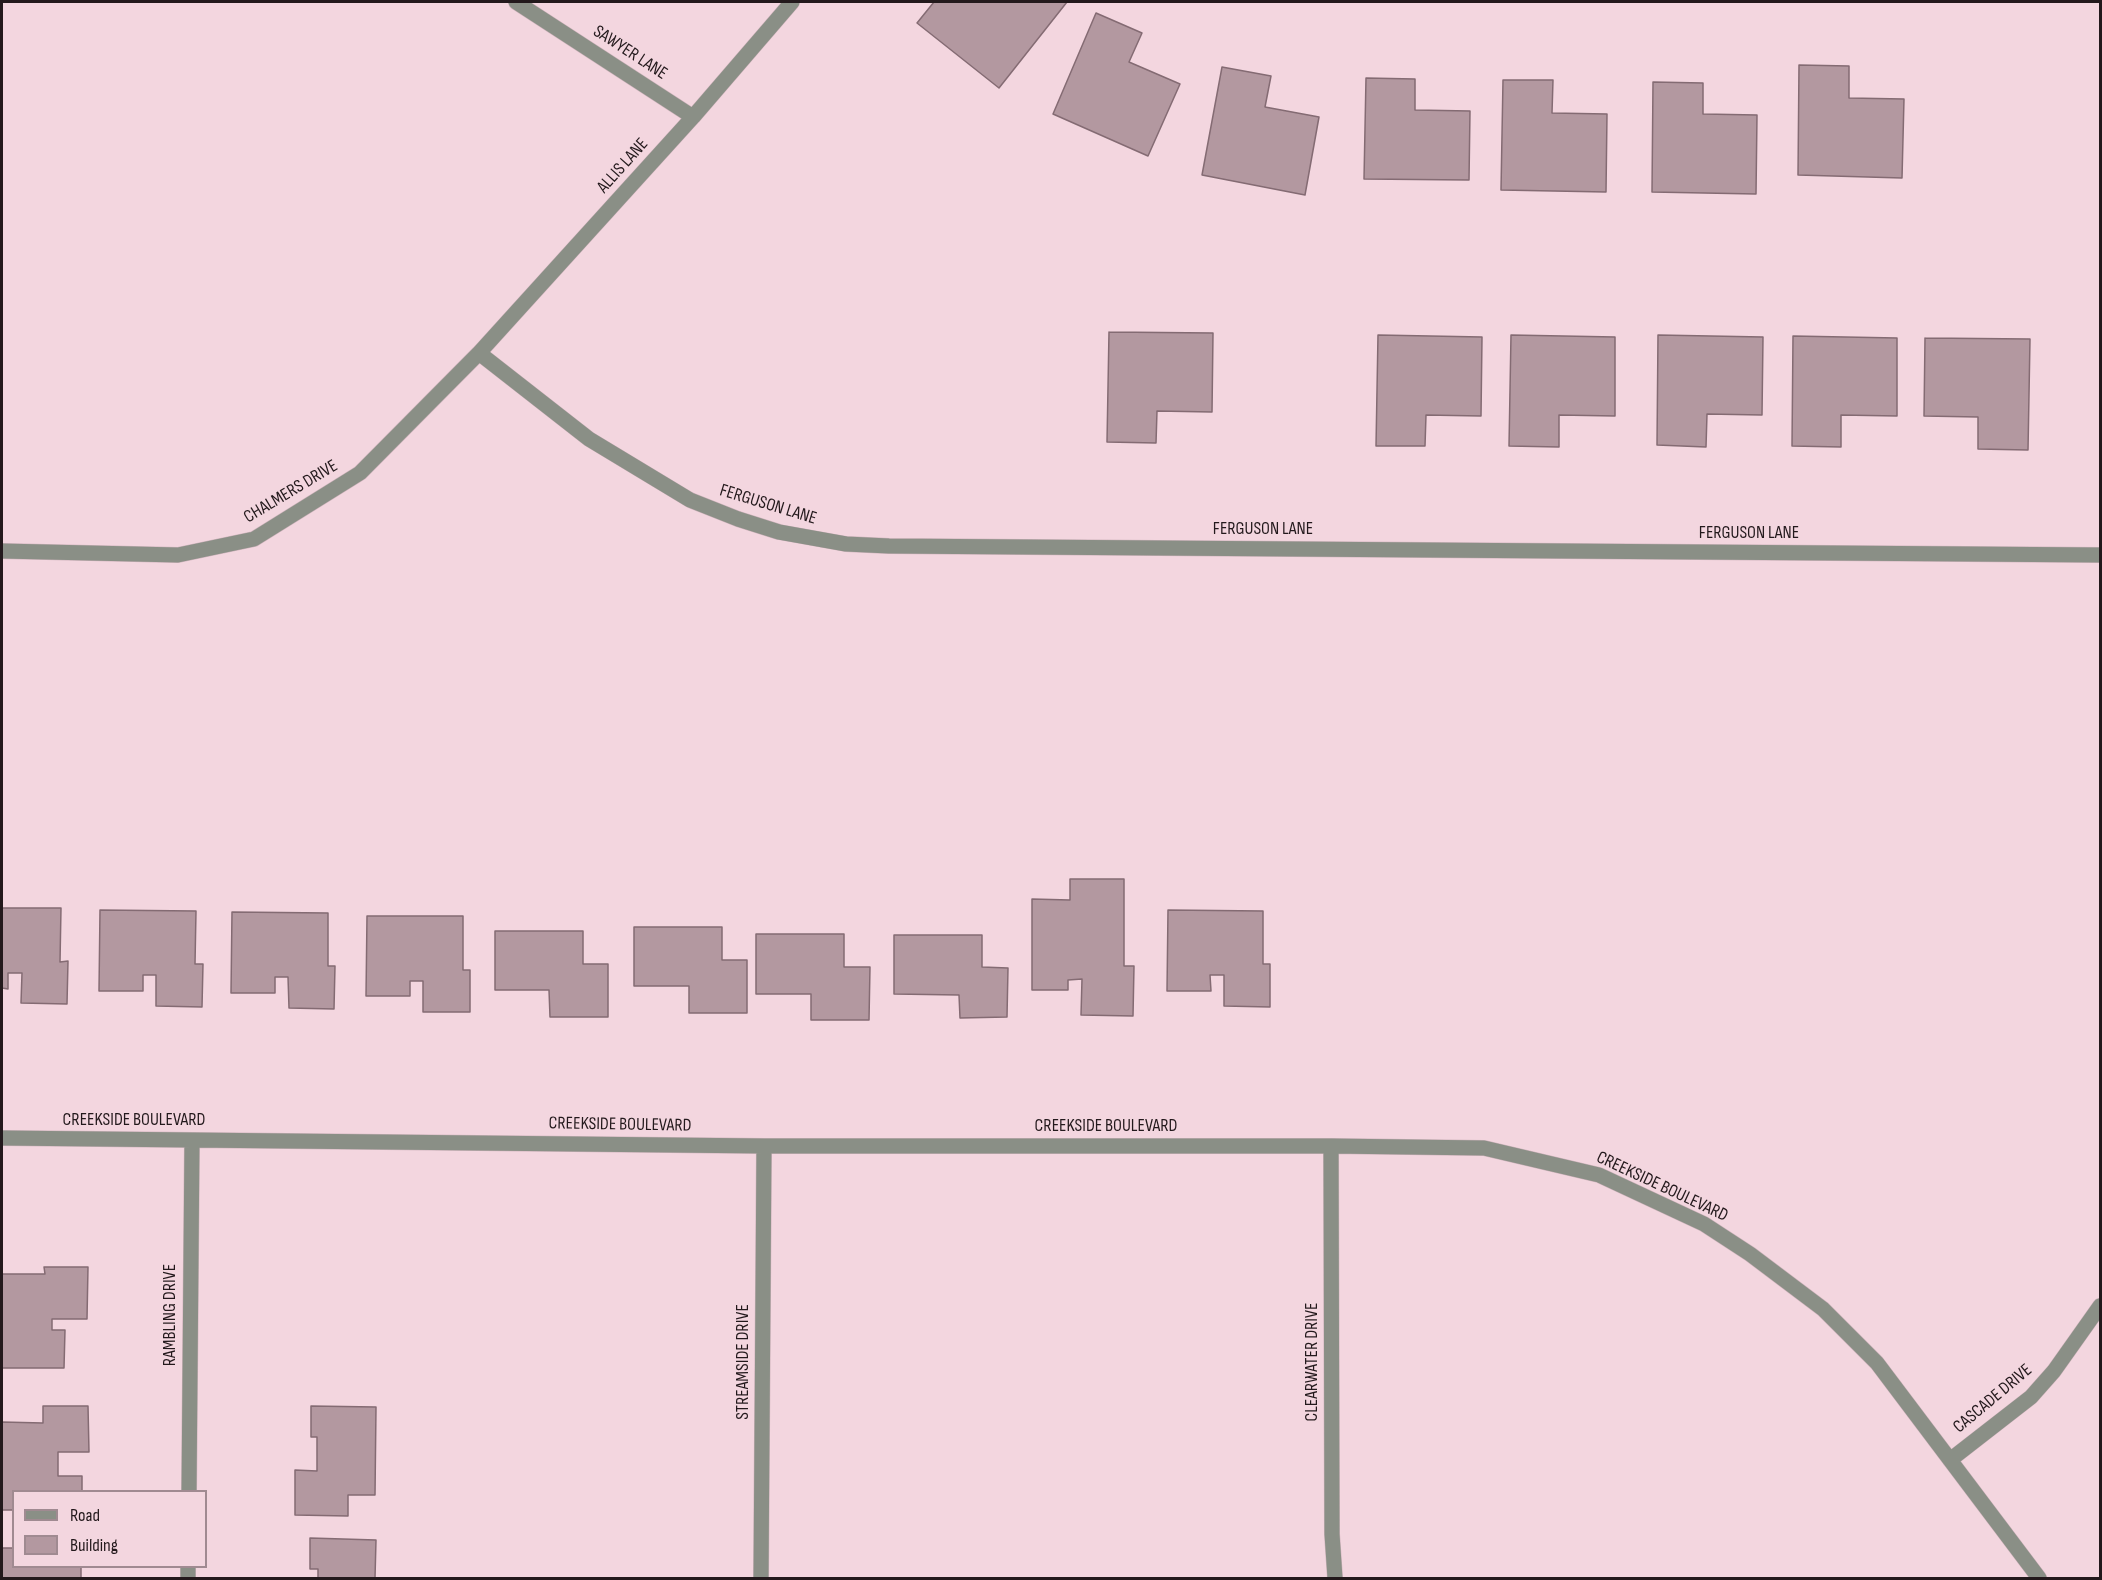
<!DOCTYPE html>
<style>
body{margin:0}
#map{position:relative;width:2102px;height:1580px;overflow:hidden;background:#f3d6df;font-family:"Sofia Sans Condensed",sans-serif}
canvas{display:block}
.frame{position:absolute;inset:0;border:3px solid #23191c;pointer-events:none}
.legend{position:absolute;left:12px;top:1490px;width:195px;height:78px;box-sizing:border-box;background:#f3d6df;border:2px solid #a08a91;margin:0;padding:8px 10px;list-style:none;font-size:18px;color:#23191c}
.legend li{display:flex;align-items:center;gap:12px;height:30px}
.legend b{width:30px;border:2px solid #a08a91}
</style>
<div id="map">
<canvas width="2102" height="1580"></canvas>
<div class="frame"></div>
<ul class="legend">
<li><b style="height:8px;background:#8a8f86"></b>Road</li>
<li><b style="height:16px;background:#b398a0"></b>Building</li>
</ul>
</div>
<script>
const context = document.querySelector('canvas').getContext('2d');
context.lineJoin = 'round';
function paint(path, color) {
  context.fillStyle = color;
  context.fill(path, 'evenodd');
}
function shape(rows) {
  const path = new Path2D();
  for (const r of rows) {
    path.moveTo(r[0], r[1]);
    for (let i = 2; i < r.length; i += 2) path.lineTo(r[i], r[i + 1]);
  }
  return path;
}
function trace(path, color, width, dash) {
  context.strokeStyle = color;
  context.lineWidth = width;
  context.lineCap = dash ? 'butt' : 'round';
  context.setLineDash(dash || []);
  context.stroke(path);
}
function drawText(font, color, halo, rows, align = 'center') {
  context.font = font + ' "Sofia Sans Condensed",sans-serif';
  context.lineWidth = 4.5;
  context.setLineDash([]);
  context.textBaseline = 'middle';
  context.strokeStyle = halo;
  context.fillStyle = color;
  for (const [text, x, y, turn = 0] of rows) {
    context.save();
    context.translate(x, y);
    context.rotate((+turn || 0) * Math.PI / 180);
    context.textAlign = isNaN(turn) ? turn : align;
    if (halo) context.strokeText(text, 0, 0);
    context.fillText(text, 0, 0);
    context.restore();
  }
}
const building = shape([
 [934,2,1067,2,999,88,917,23,934,2],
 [1096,13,1142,33,1129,62,1180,84,1148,156,1053,114,1096,13],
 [1799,65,1849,66,1849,98,1904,99,1902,178,1798,175,1799,65],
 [1222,67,1271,76,1265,107,1319,117,1305,195,1202,175,1222,67],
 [1366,78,1415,79,1415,110,1470,111,1469,180,1364,179,1366,78],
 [1503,80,1553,80,1552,113,1607,114,1606,192,1501,190,1503,80],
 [1653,82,1703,83,1703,114,1757,115,1756,194,1652,192,1653,82],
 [1109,332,1213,333,1212,412,1157,411,1156,443,1107,442,1109,332],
 [1378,335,1482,337,1481,416,1426,415,1425,446,1376,446,1378,335],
 [1511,335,1615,337,1615,416,1559,415,1559,447,1509,446,1511,335],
 [1658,335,1763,337,1762,415,1707,414,1706,447,1657,445,1658,335],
 [1793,336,1897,338,1897,416,1841,415,1841,447,1792,446,1793,336],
 [1925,338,2030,339,2028,450,1978,449,1978,417,1924,416,1925,338],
 [1070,879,1124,879,1124,966,1134,966,1133,1016,1081,1015,1082,979,1068,980,1068,990,1032,990,1032,899,1070,900,1070,879],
 [2,908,61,908,60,962,68,961,67,1004,21,1003,22,973,8,973,8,989,2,988,2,908],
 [100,910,196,911,195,964,203,964,202,1007,156,1006,156,975,143,975,143,991,99,991,100,910],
 [1168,910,1263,911,1263,964,1270,964,1270,1007,1224,1006,1224,975,1210,975,1211,991,1167,991,1168,910],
 [232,912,328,913,328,966,335,966,334,1009,289,1008,288,977,275,977,275,993,231,993,232,912],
 [367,916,463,916,463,970,470,970,470,1012,423,1012,423,981,410,981,410,996,366,996,367,916],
 [634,927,722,927,722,960,747,960,747,1013,689,1013,689,986,634,986,634,927],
 [495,931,583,931,583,964,608,964,608,1017,550,1017,549,990,495,990,495,931],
 [756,934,844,934,844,967,870,967,869,1020,811,1020,811,994,756,994,756,934],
 [894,935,982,935,982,967,1008,968,1007,1017,960,1018,959,995,894,994,894,935],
 [44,1267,88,1267,87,1319,52,1319,52,1330,65,1330,64,1368,2,1368,2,1274,45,1274,44,1267],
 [43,1406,88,1406,89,1452,58,1452,58,1476,82,1476,82,1492,14,1492,14,1510,2,1510,2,1422,43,1423,43,1406],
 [311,1406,376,1407,375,1495,348,1495,348,1516,295,1515,295,1470,317,1471,317,1437,311,1437,311,1406],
 [310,1538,376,1540,375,1578,318,1578,318,1569,310,1569,310,1538],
 [2,1548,14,1548,14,1566,81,1566,81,1578,2,1578,2,1548]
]);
paint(building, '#b398a0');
trace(building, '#846b73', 1.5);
const street = shape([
 [516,2,693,117],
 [479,353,589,439,690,500,738,519,779,532,846,544,889,546,2100,555],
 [2,551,178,555,254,539,360,473,479,353,693,117,792,2],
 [2,1138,764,1146,1331,1146,1484,1148,1599,1175,1704,1224,1750,1254,1823,1309,1877,1363,2039,1578],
 [1331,1146,1332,1534,1335,1578],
 [1950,1460,2031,1397,2054,1371,2100,1306],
 [189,1492,192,1140],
 [188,1578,188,1566],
 [761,1578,764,1146]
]);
trace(street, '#ceb4bc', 16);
trace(street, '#8a8f86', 15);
drawText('18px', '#23191c', '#f3d6df', [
 ["SAWYER LANE",630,53,33],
 ["ALLIS LANE",623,166,-48],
 ["CHALMERS DRIVE",291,492,-31],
 ["FERGUSON LANE",768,505,17],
 ["FERGUSON LANE",1263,529],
 ["FERGUSON LANE",1749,533],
 ["CREEKSIDE BOULEVARD",134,1120],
 ["CREEKSIDE BOULEVARD",620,1125,1],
 ["CREEKSIDE BOULEVARD",1106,1126],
 ["CREEKSIDE BOULEVARD",1662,1187,25],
 ["RAMBLING DRIVE",170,1315,-90],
 ["STREAMSIDE DRIVE",743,1362,-90],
 ["CLEARWATER DRIVE",1312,1362,-90],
 ["CASCADE DRIVE",1993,1399,-40]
]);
</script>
